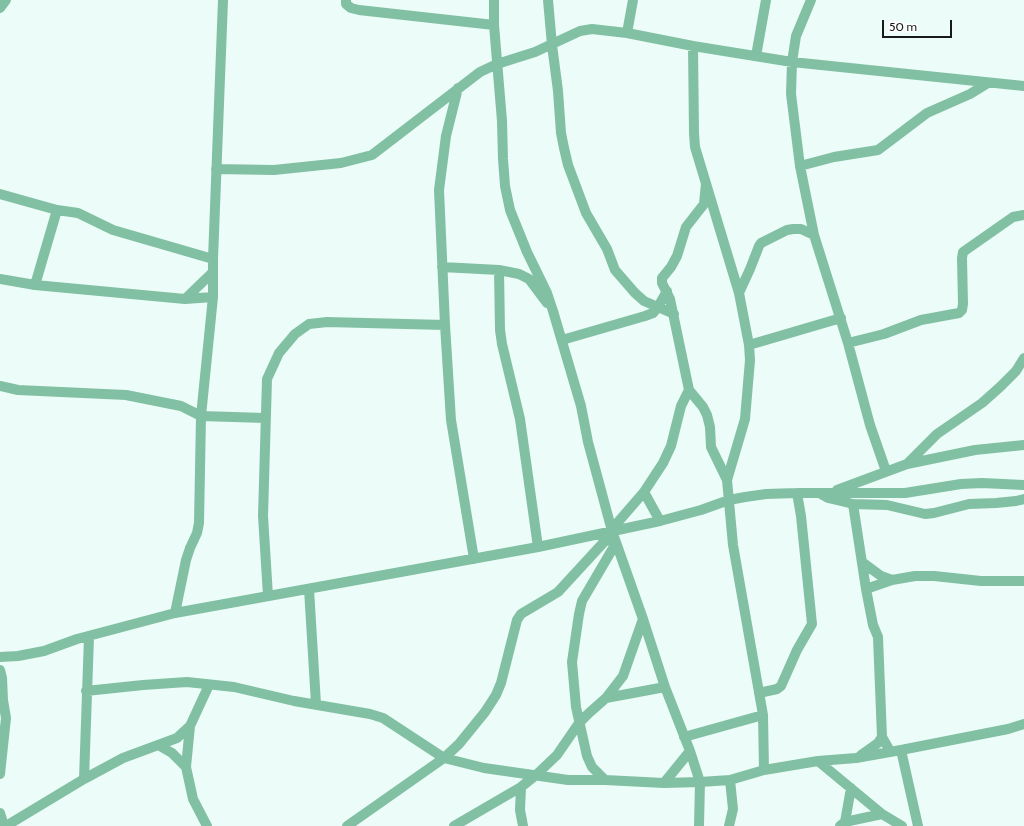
<!DOCTYPE html>
<style>
body{margin:0}
#map{position:relative;width:1024px;height:826px;overflow:hidden;background:#ecfcf9;font-family:Cabin,sans-serif}
canvas{display:block}
.scale{position:absolute;left:882px;top:20px;width:70px;height:18px;box-sizing:border-box;border:2px solid #161b1a;border-top:0;padding-left:5px;font-size:12px;line-height:14px;white-space:nowrap;color:#161b1a;-webkit-text-stroke:3px #fff;paint-order:stroke}
</style>
<div id="map">
<canvas width="1024" height="826"></canvas>
<div class="scale">50 m</div>
</div>
<script>
const context = document.querySelector('canvas').getContext('2d');
context.lineJoin = 'round';
function shape(rows) {
  const path = new Path2D();
  for (const r of rows) {
    path.moveTo(r[0], r[1]);
    for (let i = 2; i < r.length; i += 2) path.lineTo(r[i], r[i + 1]);
  }
  return path;
}
function trace(path, color, width, dash) {
  context.strokeStyle = color;
  context.lineWidth = width;
  context.lineCap = dash ? 'butt' : 'round';
  context.setLineDash(dash || []);
  context.stroke(path);
}
trace(shape([
 [346,0,346,4,351,8,359,10,494,25],
 [494,0,494,25,502,121,503,159,505,186,510,210,527,252,547,293,553,311,581,406,588,442,612,531,643,619,665,687,690,751,700,782,699,826],
 [548,0,552,45,558,91,561,133,564,148,568,165,586,213,607,249,615,270,635,293,644,301,674,314],
 [811,0,796,36,792,62,791,94,800,166,814,235,848,343,870,425,886,471],
 [0,8,6,0],
 [627,33,633,0],
 [693,46,694,133,695,147,739,293,749,345,750,360,745,419,727,480],
 [756,56,766,0],
 [458,88,446,136,439,190,445,325,451,420,474,559],
 [800,166,834,157,878,150,927,113,970,94,988,83],
 [216,169,274,170,341,163,372,155,480,72,497,64,535,52,580,31,592,29,627,33,693,46,792,62,1024,86],
 [706,183,704,204,686,227,677,256,671,267,662,278,662,283,670,299,689,390,703,407,707,415,710,427,711,447,727,480,733,545,763,715,764,770],
 [0,194,57,210,78,213,113,230,213,259],
 [442,267,499,270,519,274,529,279,547,303],
 [499,270,500,330,502,344,520,419,538,547],
 [0,279,35,285,185,299,213,297],
 [35,285,57,210],
 [739,293,750,269,759,246,761,243,787,230,793,229,801,229,814,235],
 [185,299,213,272],
 [562,340,645,316,653,313,658,307,667,291],
 [848,343,884,334,921,320,959,313,962,310,963,304,962,258,963,252,1013,217,1024,215],
 [749,345,841,318],
 [0,386,18,390,126,395,181,406,201,416,265,418],
 [907,464,937,434,982,403,1000,387,1016,371,1024,358],
 [837,490,907,464,975,450,1024,445],
 [644,492,660,521],
 [821,494,828,498,841,501,853,504,887,505,925,514,934,513,969,504,996,503,1016,501,1024,499],
 [853,504,866,589,873,625,878,637,882,737,890,751],
 [617,530,618,522,644,492,663,463,671,446,681,406,689,390],
 [862,562,881,576,892,580],
 [309,589,316,704],
 [866,589,892,580,915,576,934,576,981,581,1024,581],
 [268,596,263,516,267,379,279,353,295,334,309,324,327,322,445,325],
 [175,613,186,560,190,548,197,533,199,523,201,416,213,297,213,259,223,0],
 [0,657,18,656,44,651,77,639,175,613,538,547,660,521,701,510,729,500,745,497,766,494,797,493,905,493,961,484,982,483,1024,485],
 [0,670,2,678,3,700,6,718,0,774],
 [86,691,143,685,187,682,234,687,294,701,370,714,383,718,444,758,484,768,568,780,605,780,664,783,700,782,730,780,764,770,818,761,856,758,901,750,1008,729,1024,724],
 [759,693,777,689,781,686,797,650,812,624,801,516,797,493],
 [606,698,665,687],
 [684,737,763,715],
 [160,746,172,753,186,767],
 [901,750,918,826],
 [861,755,878,743,882,737],
 [818,761,882,814,902,826],
 [84,779,89,637],
 [605,780,592,767,587,756,576,707,572,662,579,614,582,601,616,543],
 [664,783,690,751],
 [521,787,520,810,523,826],
 [0,813,4,826],
 [845,822,851,788],
 [6,826,84,779,123,758,177,738,190,726],
 [207,826,193,799,186,767,190,726,209,685],
 [347,826,444,758,459,744,485,712,496,695,501,683,517,620,521,614,558,592,604,542,614,537],
 [454,826,521,787,536,775,557,755,579,723,589,713,606,698,623,676,643,619],
 [729,826,733,809,730,780],
 [840,826,845,822,882,814]
]), '#82c0a3', 10);
</script>
